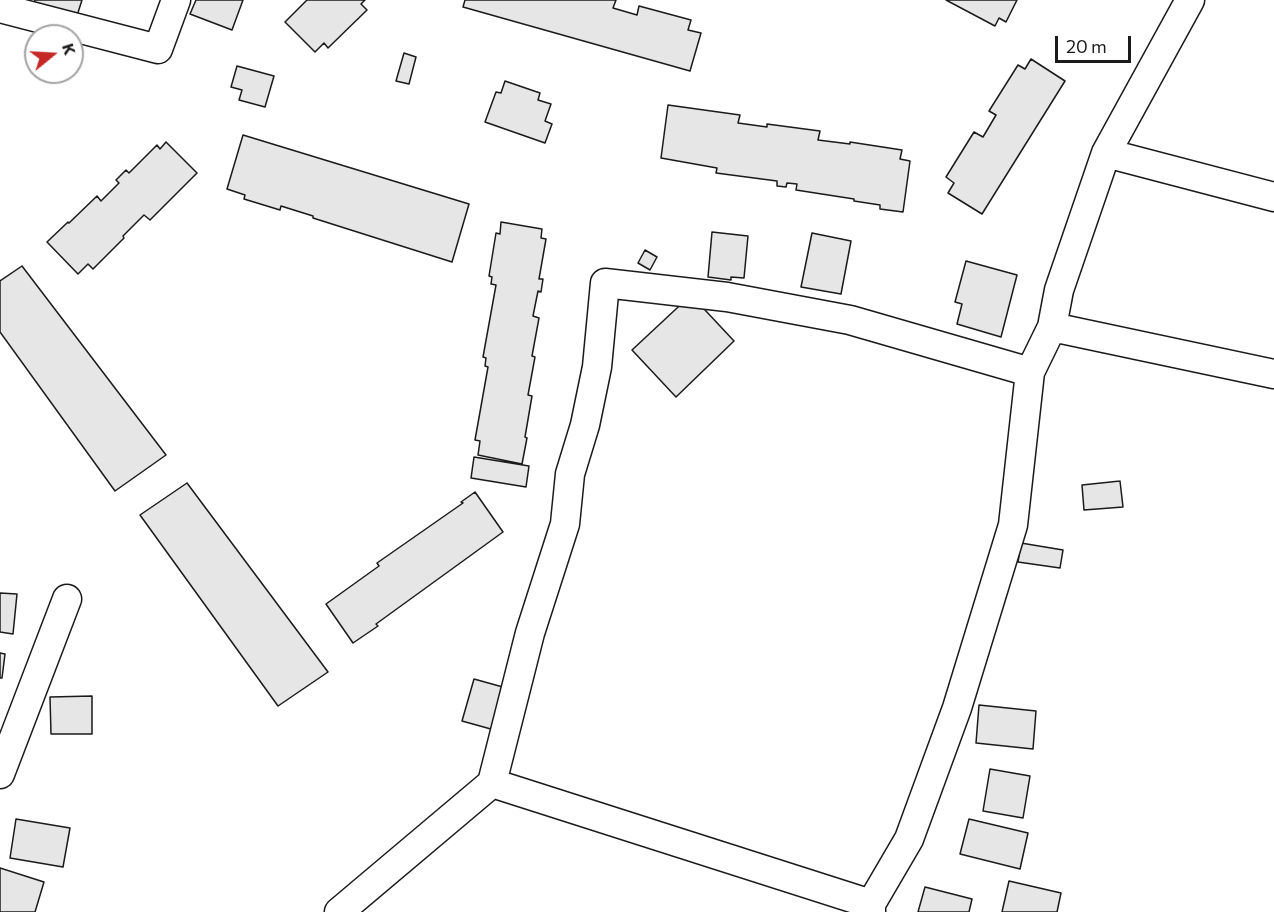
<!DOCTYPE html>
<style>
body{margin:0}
#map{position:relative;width:1274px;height:912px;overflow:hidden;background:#fff;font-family:Commissioner,sans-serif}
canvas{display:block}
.north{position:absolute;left:24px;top:24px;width:60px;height:60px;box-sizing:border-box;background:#fff;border:2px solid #a3a3a3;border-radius:50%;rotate:72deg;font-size:16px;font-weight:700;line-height:24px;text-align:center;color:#1a1a1a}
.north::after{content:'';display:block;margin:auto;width:21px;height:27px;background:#c62828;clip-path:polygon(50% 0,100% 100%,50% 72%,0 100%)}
.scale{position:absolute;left:1055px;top:36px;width:76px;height:27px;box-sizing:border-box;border:3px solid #1a1a1a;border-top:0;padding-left:8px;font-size:18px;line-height:21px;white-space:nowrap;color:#1a1a1a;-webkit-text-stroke:4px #fff;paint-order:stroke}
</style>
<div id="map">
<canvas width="1274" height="912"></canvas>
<div class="north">K</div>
<div class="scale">20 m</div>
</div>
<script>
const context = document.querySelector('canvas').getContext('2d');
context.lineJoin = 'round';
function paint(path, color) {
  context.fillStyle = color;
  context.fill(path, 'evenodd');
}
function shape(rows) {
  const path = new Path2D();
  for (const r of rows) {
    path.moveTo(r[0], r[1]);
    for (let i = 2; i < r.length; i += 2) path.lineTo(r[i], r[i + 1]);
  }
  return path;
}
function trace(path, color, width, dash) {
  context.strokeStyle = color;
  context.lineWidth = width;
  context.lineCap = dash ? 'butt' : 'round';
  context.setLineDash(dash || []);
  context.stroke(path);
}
const building = shape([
 [35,0,82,0,75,22,32,8,35,0],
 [196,0,243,0,232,30,190,14,196,0],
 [307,0,365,0,361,4,367,10,328,48,324,43,315,52,285,22,307,0],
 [465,0,616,0,613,8,637,15,639,6,691,20,688,30,701,33,690,71,463,7,465,0],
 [946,0,1017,0,1006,22,999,18,995,26,946,0],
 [404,53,416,57,409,84,396,81,404,53],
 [1031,59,1065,81,982,214,948,193,954,183,946,177,974,132,983,137,996,115,989,111,1018,65,1025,69,1031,59],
 [237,66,274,76,265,107,239,100,242,90,231,87,237,66],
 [505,81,540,93,538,100,551,104,545,121,552,124,545,143,485,122,496,92,501,93,505,81],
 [668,105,740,115,738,123,767,127,767,124,820,131,818,140,850,144,850,142,902,150,900,159,910,161,903,212,880,209,880,205,854,201,854,199,796,190,797,184,787,183,786,187,777,186,777,181,716,173,717,168,661,158,668,105],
 [243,135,469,204,452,262,313,218,313,216,281,206,280,210,244,199,245,195,227,189,243,135],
 [166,142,197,173,150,220,144,215,123,236,124,238,93,269,88,264,78,274,47,242,68,222,69,223,97,196,101,201,119,183,116,180,126,170,129,173,157,145,160,149,166,142],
 [501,222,542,229,541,238,546,239,539,279,543,279,541,292,538,291,533,316,539,318,532,356,535,357,528,395,532,396,525,437,527,438,522,464,478,455,480,441,475,440,488,367,485,366,486,358,483,357,496,285,491,284,492,277,489,276,496,233,500,234,501,222],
 [712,232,748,236,744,278,731,277,731,280,708,277,712,232],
 [812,233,851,241,841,294,801,287,812,233],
 [645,250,657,257,650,270,638,263,645,250],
 [966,261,1017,275,1001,337,957,324,962,304,955,302,966,261],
 [22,266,166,455,115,491,0,332,0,281,22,266],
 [691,295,734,341,676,397,632,350,691,295],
 [474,457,529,466,526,487,471,478,474,457],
 [1120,481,1123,507,1084,510,1082,485,1120,481],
 [187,483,328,672,278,706,140,515,187,483],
 [475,492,503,532,376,624,378,626,353,643,326,604,379,566,377,563,463,503,461,502,475,492],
 [1021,543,1063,550,1060,568,1018,562,1021,543],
 [0,593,17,594,13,634,0,632,0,593],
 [0,653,5,654,2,678,0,678,0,653],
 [474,679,510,689,498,731,462,721,474,679],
 [92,696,92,734,51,734,50,697,92,696],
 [979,705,1036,711,1033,749,976,743,979,705],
 [990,769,1030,776,1023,818,983,811,990,769],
 [16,819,70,828,63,867,10,858,16,819],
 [969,819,1028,833,1020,869,960,854,969,819],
 [0,868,44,882,35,912,0,912,0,868],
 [1009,881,1061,893,1057,912,1002,912,1009,881],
 [925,887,972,899,969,912,918,912,925,887]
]);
paint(building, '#e6e6e6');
trace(building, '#1a1a1a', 1.5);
const minor = shape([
 [0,8,158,49,176,0],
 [1106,153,1274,197],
 [1052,327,1274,374],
 [0,774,67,599],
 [492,783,530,633,565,524,570,474,585,425,597,367,605,283,727,297,850,320,1030,372],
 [339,912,492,783,871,904],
 [871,912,871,904,909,839,957,708,1013,525,1030,372,1052,327,1059,290,1106,153,1190,0]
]);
trace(minor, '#1a1a1a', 31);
trace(minor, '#fff', 28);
</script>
